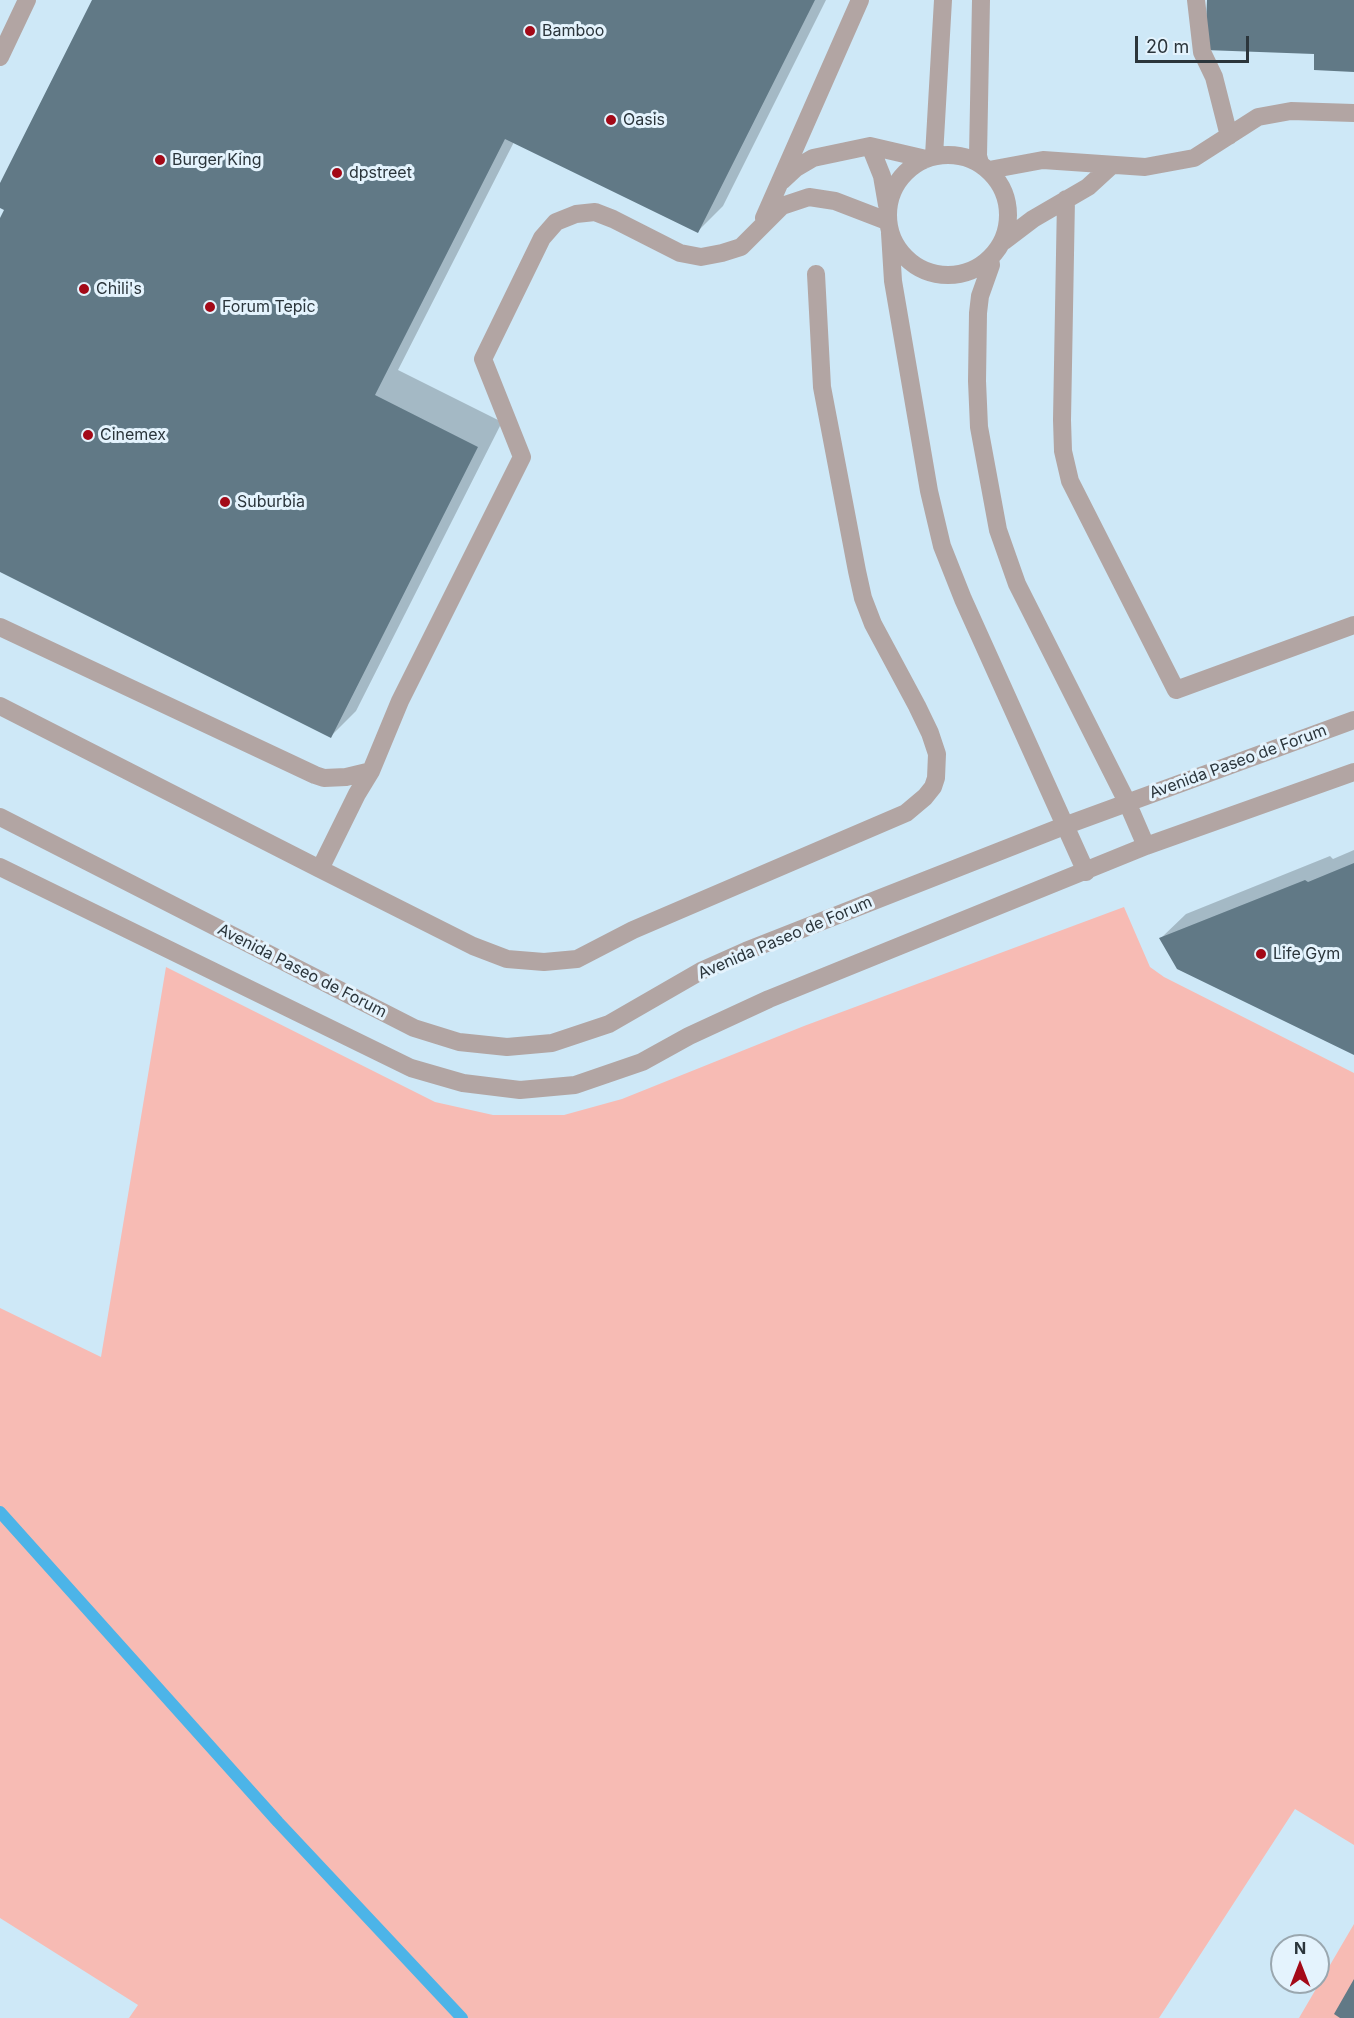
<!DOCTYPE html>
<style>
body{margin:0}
#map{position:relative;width:1354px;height:2018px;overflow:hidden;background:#cee8f7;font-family:Inter,sans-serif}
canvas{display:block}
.north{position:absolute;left:1270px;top:1934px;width:60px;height:60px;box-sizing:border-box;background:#e4f3fd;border:2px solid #9aa7af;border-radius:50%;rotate:0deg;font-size:16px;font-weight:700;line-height:24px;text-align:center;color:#2b353b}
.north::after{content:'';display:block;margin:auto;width:21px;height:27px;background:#a30917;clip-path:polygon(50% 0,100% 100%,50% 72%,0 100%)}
.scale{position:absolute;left:1135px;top:36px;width:114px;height:27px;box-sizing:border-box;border:3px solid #2b353b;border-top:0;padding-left:8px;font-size:18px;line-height:21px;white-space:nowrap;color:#2b353b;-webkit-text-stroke:4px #e4f3fd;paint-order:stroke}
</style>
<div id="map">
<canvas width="1354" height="2018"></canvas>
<div class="north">N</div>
<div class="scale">20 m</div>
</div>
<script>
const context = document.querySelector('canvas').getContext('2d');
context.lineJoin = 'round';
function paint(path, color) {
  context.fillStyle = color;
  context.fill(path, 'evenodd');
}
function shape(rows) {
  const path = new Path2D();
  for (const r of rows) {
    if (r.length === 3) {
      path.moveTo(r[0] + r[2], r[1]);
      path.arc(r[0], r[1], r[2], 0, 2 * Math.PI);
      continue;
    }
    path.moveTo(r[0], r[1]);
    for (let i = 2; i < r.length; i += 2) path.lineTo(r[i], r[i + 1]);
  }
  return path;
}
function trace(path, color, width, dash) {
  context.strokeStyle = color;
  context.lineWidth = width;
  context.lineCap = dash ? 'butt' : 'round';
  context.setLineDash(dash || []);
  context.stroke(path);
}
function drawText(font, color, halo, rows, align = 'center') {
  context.font = font + ' Inter,sans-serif';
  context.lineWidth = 6;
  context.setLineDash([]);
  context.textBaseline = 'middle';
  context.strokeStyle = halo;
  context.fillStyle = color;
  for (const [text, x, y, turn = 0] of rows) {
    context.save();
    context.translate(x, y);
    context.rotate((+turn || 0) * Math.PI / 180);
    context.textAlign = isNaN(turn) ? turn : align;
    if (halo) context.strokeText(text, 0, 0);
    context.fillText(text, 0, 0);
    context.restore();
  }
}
paint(shape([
 [1124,907,1150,967,1164,977,1354,1073,1354,1845,1295,1809,1159,2018,129,2018,138,2005,0,1918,0,1308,101,1357,166,967,435,1102,493,1115,564,1115,622,1099,804,1026],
 [1354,1924,1354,2018,1299,2018]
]), '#f7bbb4');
paint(shape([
 [94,0,826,0,723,206,698,231,514,142,398,370,502,422,356,711,331,736,0,571,0,222,6,209,0,206,0,187],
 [1354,850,1354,1054,1161,938,1186,914,1330,856,1333,859]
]), '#0003');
trace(shape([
 [0,1512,278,1822,462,2018]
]), '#4cb4e8', 12);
paint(shape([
 [92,0,815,0,698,233,505,139,375,395,478,447,331,738,0,572,0,218,4,210,0,208,0,183],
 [1207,0,1354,0,1354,72,1314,70,1314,54,1205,50],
 [1354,863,1354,1055,1177,969,1159,938,1305,880,1308,882],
 [1354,1979,1354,2018,1340,2018,1334,2014]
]), '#617986');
trace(shape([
 [1196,0,1202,52,1214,77,1229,136],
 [0,57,27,0],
 [870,146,882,176,887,205],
 [948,215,60],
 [934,156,943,0],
 [980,163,978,156,981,0],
 [989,170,1043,160,1145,167,1194,158,1258,117,1291,111,1354,113],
 [782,181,796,168,813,158,870,146,926,159],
 [1066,199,1062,420,1063,451,1070,481,1176,690,1354,625],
 [764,218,860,0],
 [890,233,893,281,929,491,942,546,963,599,1086,872],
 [1004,241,1033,219,1088,187,1112,165],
 [990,259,991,265,980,296,978,313,977,381,979,427,998,530,1017,584,1127,802,1146,846],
 [0,627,315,775,324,778,346,777,371,771],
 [0,706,320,869,357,794,371,771,400,701,522,457,483,359,542,238,556,222,576,214,595,212,613,219,680,253,701,257,722,253,741,247,782,206,809,197,835,201,887,221],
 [0,817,414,1028,459,1042,507,1047,552,1043,609,1024,701,971,746,951,1064,826,1354,720],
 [0,867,411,1068,463,1083,520,1090,575,1085,642,1062,689,1036,769,999,1146,846,1354,772],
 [320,869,473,946,507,959,544,962,577,959,633,930,906,813,925,797,933,787,936,778,937,754,930,733,917,706,873,624,863,598,857,571,822,387,816,274]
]), '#b2a5a3', 18);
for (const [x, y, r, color] of [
 [530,31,6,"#a30917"],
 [611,120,6,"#a30917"],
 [160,160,6,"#a30917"],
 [337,173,6,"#a30917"],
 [84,289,6,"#a30917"],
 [210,307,6,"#a30917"],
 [88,435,6,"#a30917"],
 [225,502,6,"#a30917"],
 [1261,954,6,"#a30917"]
]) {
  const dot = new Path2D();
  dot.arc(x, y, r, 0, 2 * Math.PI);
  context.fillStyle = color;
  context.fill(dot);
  trace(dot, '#e4f3fd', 2);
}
drawText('16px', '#2b353b', '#e4f3fd', [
 ["Bamboo",542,31],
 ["Oasis",623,120],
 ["Burger King",172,160],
 ["dpstreet",349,173],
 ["Chili's",96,289],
 ["Forum Tepic",222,307],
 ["Cinemex",100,435],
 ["Suburbia",237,502],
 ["Life Gym",1273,954]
], 'left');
drawText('16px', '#2b353b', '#e4f3fd', [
 ["Avenida Paseo de Forum",1238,762,-20],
 ["Avenida Paseo de Forum",785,938,-23],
 ["Avenida Paseo de Forum",302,971,27]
]);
</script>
